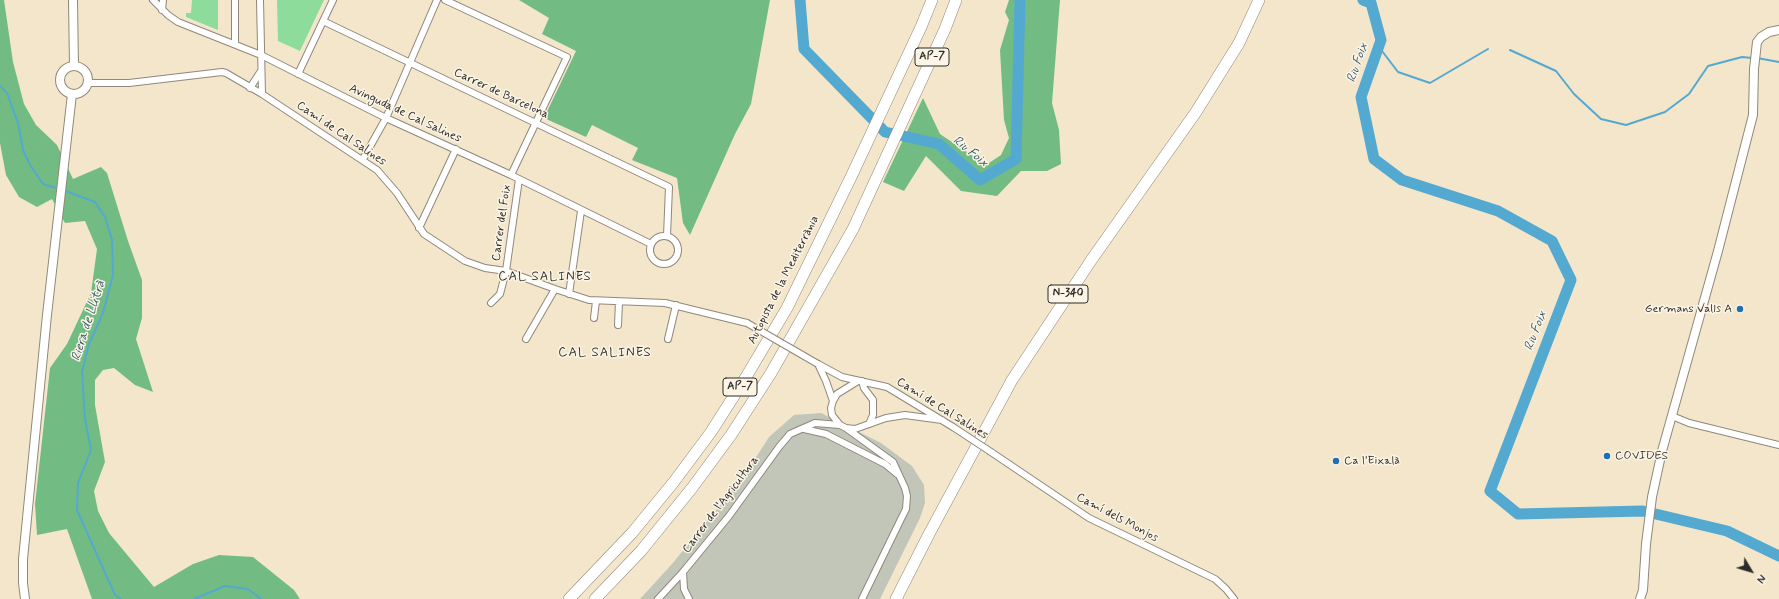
<!DOCTYPE html>
<meta charset="utf-8">
<style>
body{margin:0}
#map{position:relative;width:1779px;height:599px;overflow:hidden;background:#f3e6cb;font-family:Mynerve,sans-serif}
canvas{display:block}
.north{position:absolute;left:1731px;top:551px;width:40px;height:40px;-webkit-text-stroke:3px #fcf5e5;paint-order:stroke;rotate:128deg;font-size:11px;font-weight:700;line-height:16px;text-align:center;color:#2b2b2b}
.north::after{content:'';display:block;margin:auto;width:14px;height:18px;background:#2b2b2b;clip-path:polygon(50% 0,100% 100%,50% 72%,0 100%)}
</style>
<div id="map">
<canvas width="1779" height="599"></canvas>
<div class="north">N</div>
</div>
<script>
const context = document.querySelector('canvas').getContext('2d');
context.lineJoin = 'round';
function paint(path, color) {
  context.fillStyle = color;
  context.fill(path, 'evenodd');
}
function shape(rows) {
  const path = new Path2D();
  for (const r of rows) {
    if (r.length === 3) {
      path.moveTo(r[0] + r[2], r[1]);
      path.arc(r[0], r[1], r[2], 0, 2 * Math.PI);
      continue;
    }
    path.moveTo(r[0], r[1]);
    for (let i = 2; i < r.length; i += 2) path.lineTo(r[i], r[i + 1]);
  }
  return path;
}
function trace(path, color, width, dash) {
  context.strokeStyle = color;
  context.lineWidth = width;
  context.lineCap = dash ? 'butt' : 'round';
  context.setLineDash(dash || []);
  context.stroke(path);
}
function drawText(font, color, halo, rows, align = 'center') {
  context.font = font + ' Mynerve,sans-serif';
  context.lineWidth = 3;
  context.setLineDash([]);
  context.textBaseline = 'middle';
  context.strokeStyle = halo;
  context.fillStyle = color;
  for (const [text, x, y, turn = 0] of rows) {
    context.save();
    context.translate(x, y);
    context.rotate((+turn || 0) * Math.PI / 180);
    context.textAlign = isNaN(turn) ? turn : align;
    if (halo) context.strokeText(text, 0, 0);
    context.fillText(text, 0, 0);
    context.restore();
  }
}
paint(shape([
 [821,413,881,443,912,466,924,485,925,503,920,518,880,599,640,599,672,564,744,476,769,437,794,415]
]), '#c2c6b9');
paint(shape([
 [192,0,218,0,218,30,186,17,186,13,191,13],
 [277,0,324,0,300,51,278,41]
]), '#8ddc9b');
paint(shape([
 [0,0,4,0,13,62,24,104,36,125,57,145,73,179,101,167,107,173,128,241,142,280,142,318,136,339,153,392,135,385,114,368,103,370,95,380,95,405,105,462,94,491,98,511,109,533,154,587,193,564,219,555,253,557,294,590,300,599,92,599,67,529,37,535,35,504,50,368,67,344,91,293,97,249,85,221,65,223,52,199,37,207,19,197,6,175,0,143],
 [519,0,770,0,751,104,735,134,690,235,683,223,677,178,632,160,638,148,592,125,586,137,544,118,576,51,542,34,549,18],
 [1009,0,1060,0,1052,103,1059,130,1061,164,1047,171,1021,171,997,196,961,191,926,156,904,191,883,182,923,98,940,134,986,165,1001,155,1009,138,1004,120,1000,50,1009,20,1005,12]
]), '#72bc83');
trace(shape([
 [1379,47,1398,72,1430,83,1488,49],
 [1510,50,1556,71,1574,94,1601,119,1626,125,1665,112,1689,94,1708,66,1742,57,1752,58],
 [1757,58,1779,62],
 [0,86,7,93,18,123,23,150,30,165,43,184,59,189],
 [63,190,95,202,105,217,112,240,113,275,103,313,89,344,82,372,85,419,91,450,78,483,77,510,115,595,121,599],
 [194,599,225,586,248,589,261,599]
]), '#54a9d0', 2);
trace(shape([
 [800,0,804,49,885,132,939,144,980,180,1016,159,1020,0],
 [1363,0,1371,3,1381,40,1361,97,1374,159,1402,180,1498,211,1552,241,1571,280,1490,491,1518,514,1643,511,1727,531,1779,556]
]), '#54a9d0', 11);
const street = shape([
 [153,0,168,15,178,22,261,55,386,118,511,175,651,244],
 [235,0,235,44],
 [260,0,262,94],
 [445,0,567,57,511,175],
 [162,10,163,0],
 [323,21,669,187,667,236],
 [298,74,333,0],
 [88,83,129,83,222,72,226,73,262,94,377,170,397,193,424,234,465,261,485,268,506,271,555,289,589,300,665,303,747,323],
 [250,88,261,71],
 [363,159,386,118,437,0],
 [419,228,456,149],
 [664,250,14],
 [569,294,581,211],
 [491,303,500,294,506,271,519,179],
 [594,318,596,301],
 [618,325,619,302],
 [526,339,555,289],
 [668,339,676,305],
 [818,364,842,377,887,387,953,427],
 [818,364,826,381,833,401],
 [858,381,837,394,833,401,831,408,832,415,840,425,846,428,855,429,886,418,905,415,942,420],
 [862,381,864,388,873,400,873,415,869,424],
 [1672,416,1689,423,1779,445],
 [846,428,893,462,905,488,907,496,906,509,901,519,862,599],
 [804,429,826,434,885,464,897,474],
 [991,452,1089,518,1215,579,1226,589,1234,599],
 [683,572,684,589,689,599],
 [658,599,683,572,729,516,779,447,790,434,815,423,840,425]
]);
const secondary = shape([
 [73,0,74,66],
 [74,80,14],
 [25,599,23,583,23,559,47,315,72,94],
 [1640,599,1643,590,1646,544,1652,497,1662,451,1718,251,1753,115,1754,69,1757,42,1761,37,1769,32,1779,30]
]);
const highway = shape([
 [569,599,632,533,673,483,711,432,746,377,787,308,851,177,921,27,932,0],
 [595,599,641,551,692,488,731,435,771,373,853,229,945,29,956,0],
 [896,599,929,534,1012,380,1092,259,1196,112,1239,43,1259,0]
]);
trace(street, '#8f887b', 8);
trace(secondary, '#8f887b', 10);
trace(highway, '#8f887b', 12);
trace(street, '#fff', 6);
trace(secondary, '#fff', 8);
trace(highway, '#fff', 11);
const streetBridge = shape([
 [747,323,818,364],
 [953,427,991,452]
]);
trace(streetBridge, '#8f887b', 8, []);
trace(streetBridge, '#fff', 6);
for (const [x, y, r, color] of [
 [1740,309,4,"#1f6fb2"],
 [1607,456,4,"#1f6fb2"],
 [1336,461,4,"#1f6fb2"]
]) {
  const dot = new Path2D();
  dot.arc(x, y, r, 0, 2 * Math.PI);
  context.fillStyle = color;
  context.fill(dot);
  trace(dot, '#fcf5e5', 1.5);
}
for (const [x, y, w] of [
 [932,57,34],
 [1068,294,40],
 [740,387,34]
]) {
  const box = new Path2D();
  box.roundRect(x - w / 2, y - 9, w, 18, 3);
  context.fillStyle = '#fcf5e5';
  context.fill(box);
  trace(box, '#2b2b2b', 1);
}
drawText('bold 11px', '#2b2b2b', null, [
 ["AP-7",932,57],
 ["N-340",1068,294],
 ["AP-7",740,387]
]);
drawText('12px', '#2b2b2b', '#fcf5e5', [
 ["Carrer de Barcelona",501,94,25],
 ["Avinguda de Cal Salines",405,114,25],
 ["Camí de Cal Salines",341,134,34],
 ["Carrer del Foix",502,223,-82],
 ["Autopista de la Mediterrània",784,280,-63],
 ["Camí de Cal Salines",942,409,32],
 ["Carrer de l'Agricultura",721,505,-53],
 ["Camí dels Monjos",1117,518,28]
]);
drawText('12px', '#2b2b2b', '#fcf5e5', [
 ["Germans Valls A",1732,309,"right"],
 ["COVIDES",1615,456],
 ["Ca l'Eixalà",1344,461]
], 'left');
drawText('italic 13px', '#3b5d6d', '#fcf5e5', [
 ["Riu Foix",1358,63,-71],
 ["Riu Foix",970,152,39],
 ["Riera de Llitrà",89,321,-72],
 ["Riu Foix",1536,331,-69]
]);
context.letterSpacing = '1px';
drawText('13px', '#2b2b2b', '#fcf5e5', [
 ["CAL SALINES",545,277],
 ["CAL SALINES",605,353]
]);
context.letterSpacing = '0px';
</script>
